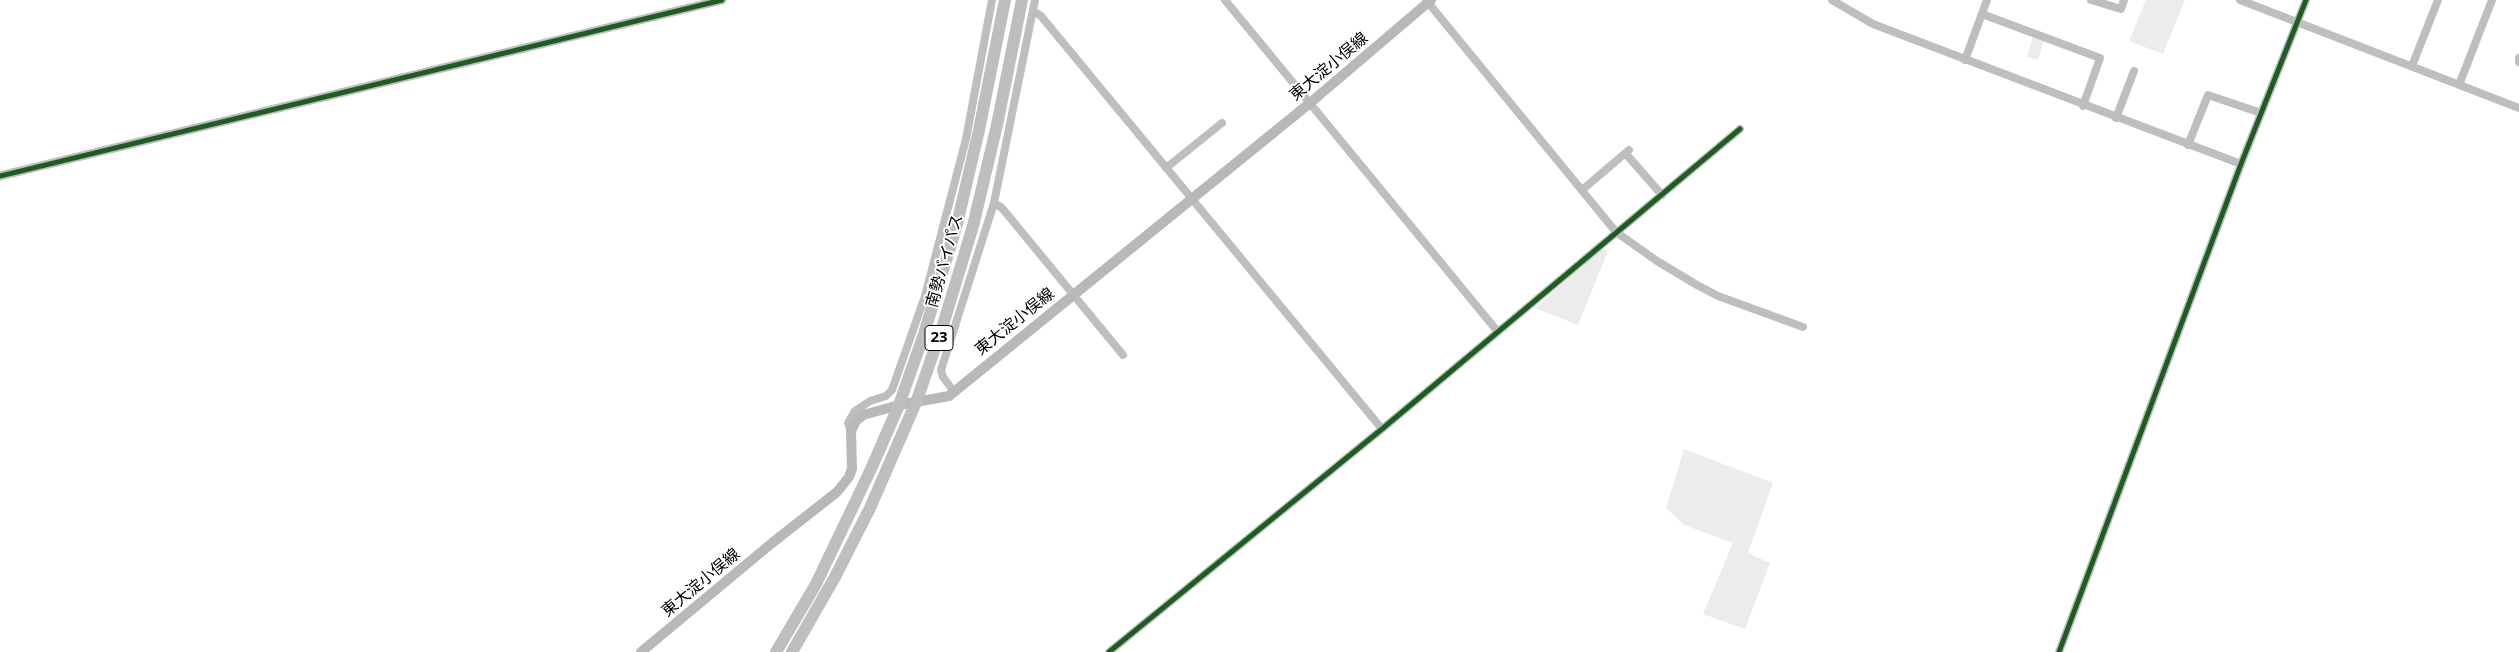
<!DOCTYPE html>
<meta charset="utf-8">
<style>
body{margin:0}
canvas{display:block;background:#fff}
</style>
<canvas width="2519" height="652"></canvas>
<script>
const context = document.querySelector('canvas').getContext('2d');
context.lineJoin = 'round';
function paint(path, color) {
  context.fillStyle = color;
  context.fill(path, 'evenodd');
}
function shape(rows) {
  const path = new Path2D();
  for (const r of rows) {
    path.moveTo(r[0], r[1]);
    for (let i = 2; i < r.length; i += 2) path.lineTo(r[i], r[i + 1]);
  }
  return path;
}
function trace(path, color, width, dash) {
  context.strokeStyle = color;
  context.lineWidth = width;
  context.lineCap = dash ? 'butt' : 'round';
  context.setLineDash(dash || []);
  context.stroke(path);
}
function drawText(font, color, halo, rows, align = 'center') {
  context.font = font + ' "Open Sans","Noto Sans JP",sans-serif';
  context.lineWidth = 4;
  context.setLineDash([]);
  context.textBaseline = 'middle';
  context.strokeStyle = halo;
  context.fillStyle = color;
  for (const [text, x, y, turn = 0] of rows) {
    context.save();
    context.translate(x, y);
    context.rotate((+turn || 0) * Math.PI / 180);
    context.textAlign = isNaN(turn) ? turn : align;
    if (halo) context.strokeText(text, 0, 0);
    context.fillText(text, 0, 0);
    context.restore();
  }
}
paint(shape([
 [2146,0,2185,0,2163,54,2129,41],
 [2033,36,2044,41,2038,60,2027,57],
 [1601,250,1608,251,1578,325,1535,308],
 [1684,449,1773,483,1748,553,1770,563,1745,629,1703,614,1733,543,1684,525,1666,508]
]), '#ececec');
trace(shape([
 [1225,0,1498,332],
 [1426,0,1616,232,1657,261,1697,285,1718,296,1803,327],
 [1832,0,1873,24,2241,164],
 [2091,0,2121,9,2124,0],
 [2240,0,2519,108],
 [1034,12,1041,16,1382,429],
 [1982,14,2100,58,2083,106],
 [2519,58,2519,62],
 [1965,60,1987,0],
 [2412,66,2438,0],
 [2459,85,2492,0],
 [2116,118,2134,71],
 [2188,145,2208,95,2261,113],
 [1626,154,1662,195],
 [1166,168,1222,123],
 [1582,190,1629,150],
 [994,203,1002,208,1123,355],
 [954,392,943,377,941,370,994,203,1035,0],
 [851,431,848,423,855,411,870,401,886,396,892,390,925,296,966,139,992,0],
 [1109,652,1382,429,1740,129],
 [2059,652,2241,164,2306,0]
]), '#bebebe', 8);
trace(shape([
 [0,176,722,0]
]), '#bebebe', 9);
trace(shape([
 [641,652,772,543,837,492,849,477,852,469,851,431,856,421,863,415,899,405,949,396,1310,103,1431,0]
]), '#b8b8b8', 10);
trace(shape([
 [776,652,816,584,871,469,899,405,924,334,957,224,979,130,1005,0],
 [792,652,835,577,870,508,917,400,943,325,973,226,997,125,1022,0]
]), '#bebebe', 12);
trace(shape([
 [0,176,722,0],
 [1109,652,1382,429,1740,129],
 [2059,652,2241,164,2306,0]
]), '#1b5e20', 5);
for (const [x, y, w] of [
 [939,338,28]
]) {
  const box = new Path2D();
  box.roundRect(x - w / 2, y - 12.5, w, 25, 4);
  context.fillStyle = '#fff';
  context.fill(box);
  trace(box, '#000', 1);
}
drawText('bold 15px', '#000', null, [
 ["23",939,338]
]);
drawText('16px', '#000', '#fff', [
 ["東大淀小俣線",1329,67,-40],
 ["南勢バイパス",945,261,-74],
 ["東大淀小俣線",1015,322,-39],
 ["東大淀小俣線",701,583,-40]
]);
</script>
